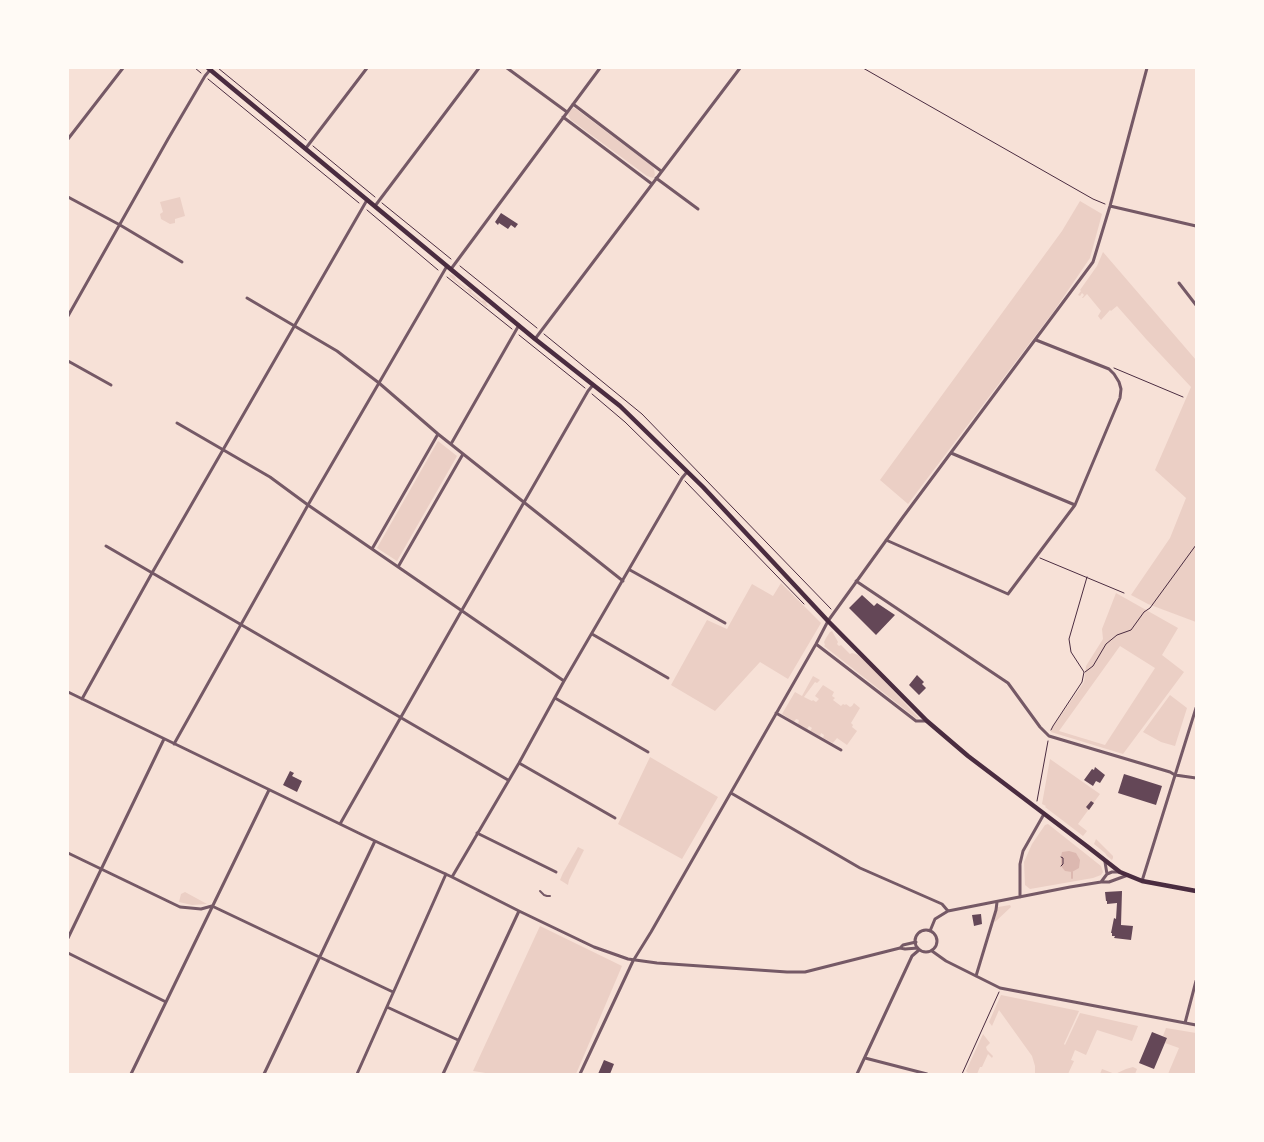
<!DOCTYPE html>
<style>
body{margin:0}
#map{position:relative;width:1264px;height:1142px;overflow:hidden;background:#f7e1d7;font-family:"PT Sans",sans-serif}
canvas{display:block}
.frame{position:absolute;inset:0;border:69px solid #fffaf5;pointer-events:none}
</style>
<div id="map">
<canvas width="1264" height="1142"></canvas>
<div class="frame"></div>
</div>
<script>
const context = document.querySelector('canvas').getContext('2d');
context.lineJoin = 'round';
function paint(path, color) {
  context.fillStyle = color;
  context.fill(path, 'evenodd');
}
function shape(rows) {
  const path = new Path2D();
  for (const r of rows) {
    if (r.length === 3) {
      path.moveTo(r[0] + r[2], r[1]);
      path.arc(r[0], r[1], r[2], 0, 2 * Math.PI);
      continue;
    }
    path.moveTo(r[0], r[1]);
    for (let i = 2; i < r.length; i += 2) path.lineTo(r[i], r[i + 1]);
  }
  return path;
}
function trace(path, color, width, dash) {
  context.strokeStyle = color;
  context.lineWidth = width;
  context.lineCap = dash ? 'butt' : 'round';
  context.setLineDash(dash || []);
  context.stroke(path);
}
paint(shape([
 [573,108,576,109,652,166,654,169,655,175,653,178,647,176,571,120,569,117,568,113],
 [180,197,185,216,175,219,175,223,170,224,161,219,160,214,163,212,160,202],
 [1080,201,1102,214,1090,258,1054,311,908,504,880,480,1062,231],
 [1103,252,1196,360,1196,622,1148,604,1131,595,1170,538,1186,498,1155,470,1191,387,1146,339,1117,306,1111,311,1110,310,1101,320,1098,316,1101,311,1087,294,1083,298,1082,298,1084,295,1082,293,1080,296,1078,295,1081,291,1080,290,1097,266],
 [449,274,453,275,456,278,455,279,467,289,469,288,472,291,471,292,482,301,483,300,487,302,486,304,488,306,487,307,450,277],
 [438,441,457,456,397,561,377,548],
 [781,583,821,623,788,679,760,662,715,711,671,685,707,620,727,629,752,584,773,596],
 [1116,593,1178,628,1162,655,1184,672,1123,754,1051,732,1052,728,1084,682,1086,666,1103,639,1102,629],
 [1120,646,1155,668,1105,745,1059,731],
 [832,631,838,642,837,644,839,646,841,645,850,654,852,653,858,655,866,662,919,718,917,719,824,646,825,645,824,642,826,638,830,632],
 [813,676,820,680,817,683,815,682,804,697,812,701,813,700,816,702,819,699,815,696,823,685,834,692,832,696,835,698,833,700,841,706,843,704,845,705,846,704,850,707,852,706,854,703,860,708,851,723,853,725,852,727,857,731,847,745,837,738,833,743,823,738,824,735,821,733,820,736,810,731,812,728,809,726,807,729,798,724,799,720,796,719,794,722,782,714,795,692,802,696],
 [1170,695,1187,708,1175,746,1161,742,1143,732],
 [650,757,718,797,682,859,618,824],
 [1050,759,1100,794,1078,824,1087,831,1083,836,1045,807,1046,806,1042,804],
 [1048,824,1101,866,1103,872,1101,875,1093,878,1030,889,1025,885,1024,862,1032,844,1045,825],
 [1096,839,1113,856,1113,858,1112,860,1107,856,1105,853,1094,844],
 [578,847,584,850,569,880,568,885,560,880,563,873],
 [185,892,207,904,192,905,179,902,181,894],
 [1010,905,1011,907,995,922,994,921,998,907],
 [540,926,622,966,576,1074,492,1074,473,1071],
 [1001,995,1079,1011,1064,1044,1065,1045,1080,1013,1138,1026,1132,1041,1097,1030,1086,1055,1075,1050,1071,1060,1074,1061,1068,1074,1035,1074,1035,1066,1032,1056,999,1010,992,1026,989,1022],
 [1166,1028,1196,1033,1196,1074,1168,1074,1179,1048,1165,1043,1167,1038,1163,1036],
 [983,1034,990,1043,986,1047,987,1050,993,1056,992,1058,988,1054,982,1067,980,1067,977,1074,969,1074,966,1071],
 [1133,1067,1137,1069,1135,1074,1100,1074,1102,1069,1115,1074,1126,1069]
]), '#ebcfc5');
paint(shape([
 [1069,851,1076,853,1080,860,1079,868,1072,872,1065,871,1061,866,1061,857,1062,852]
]), '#dcb8b0');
trace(shape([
 [1072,872,1072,878]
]), '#dcb8b0', 2);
paint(shape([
 [501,213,518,224,515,228,511,225,508,229,499,223,498,225,495,222],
 [862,595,874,606,877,603,895,615,876,635,849,608],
 [917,675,924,682,922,684,926,688,919,695,909,685],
 [1095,767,1105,775,1100,783,1096,781,1093,786,1084,780,1092,769,1094,770],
 [290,771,294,773,292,776,302,781,297,792,283,785],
 [1124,774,1162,786,1156,805,1118,793],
 [1091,801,1094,803,1089,810,1086,807],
 [1122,891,1121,925,1133,926,1131,940,1114,938,1115,936,1112,936,1112,933,1111,933,1114,918,1116,919,1117,903,1107,904,1107,901,1106,901,1105,892],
 [981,914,982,924,974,926,972,915],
 [1152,1032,1167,1038,1154,1069,1139,1063],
 [604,1060,614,1064,610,1074,598,1074]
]), '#644757');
trace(shape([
 [195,68,201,73],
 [218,68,306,140],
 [863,68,1093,199,1105,204],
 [208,79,359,203],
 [313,146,375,197],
 [382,203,451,259],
 [367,210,438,270],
 [460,266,537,328],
 [447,277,512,329],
 [544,334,642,414,831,609],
 [519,335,585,388],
 [1114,368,1183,397],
 [592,394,625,422,679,475],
 [685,481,804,604],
 [1040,558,1124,593],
 [1085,672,1093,666,1106,644,1117,635,1131,630,1144,612,1150,608,1196,545],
 [1051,730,1053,726,1082,682,1084,672,1071,652,1069,639,1087,577],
 [1037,801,1048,741],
 [1061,857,1063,858,1063,864,1061,866],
 [962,1074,999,992]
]), '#4a2c40', 1);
trace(shape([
 [540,891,544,895,547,896,550,896]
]), '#755966', 2);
trace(shape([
 [507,68,567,112],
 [573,104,661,171],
 [563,117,652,184],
 [68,139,123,68],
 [306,148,367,68],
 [656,178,698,209],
 [68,197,120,225,182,262],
 [375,206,479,68],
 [1110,206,1196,226],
 [451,269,600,68],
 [1179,283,1196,305],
 [247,298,337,351,379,383,438,434,623,581],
 [68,316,168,139,205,76,210,70],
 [535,339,740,68],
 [1036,340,1109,369,1114,374,1119,382,1121,389,1120,398,1075,505],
 [68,361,111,385],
 [177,423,270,477,308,505,564,681],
 [451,444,519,325],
 [886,540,1008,594,1075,505,951,453],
 [106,546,508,780],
 [372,549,438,434],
 [398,567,463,454],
 [630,570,725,623],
 [856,581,1008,683,1040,727,1049,736,1170,772,1175,775,1196,778],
 [592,634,668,678],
 [816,644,916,721,927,721],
 [68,692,375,841,452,877,519,911,594,947,628,959,657,963,787,972,805,972,900,948,903,945,916,942],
 [555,698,648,752],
 [82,699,152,573,367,200],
 [776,713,841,750],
 [174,744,308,505,447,266],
 [519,763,615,818],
 [731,793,860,868,942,904,948,911],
 [340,824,462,610,588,391,593,385],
 [477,833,556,872],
 [68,853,180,907,201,909,212,906,393,992],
 [1105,862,1107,874],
 [452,877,519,763,564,681,682,478,687,472],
 [1142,881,1196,708],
 [1101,882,1107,874,1112,872,1119,872],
 [1020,897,1020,864,1023,851,1044,814],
 [926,941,11],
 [930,931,935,919,948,911,1070,887,1101,882,1109,882,1128,875],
 [68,938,164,739],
 [900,948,905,949,918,948],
 [932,951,946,961,1000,988,1196,1025],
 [68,953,166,1002],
 [976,976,996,910,997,902],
 [387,1007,458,1040],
 [1185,1023,1196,981],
 [865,1058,927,1074],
 [131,1074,269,790],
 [264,1074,375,841],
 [357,1074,446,874],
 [443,1074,519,911],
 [580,1074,633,961,651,932,816,644,828,621,903,517,1093,262,1110,206,1147,68],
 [857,1074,912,956,919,950]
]), '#755966', 3);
trace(shape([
 [208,68,535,339,620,406,703,487,828,621,927,721,968,756,1088,847,1120,872,1142,881,1196,891]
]), '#4a2c40', 4.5);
</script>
